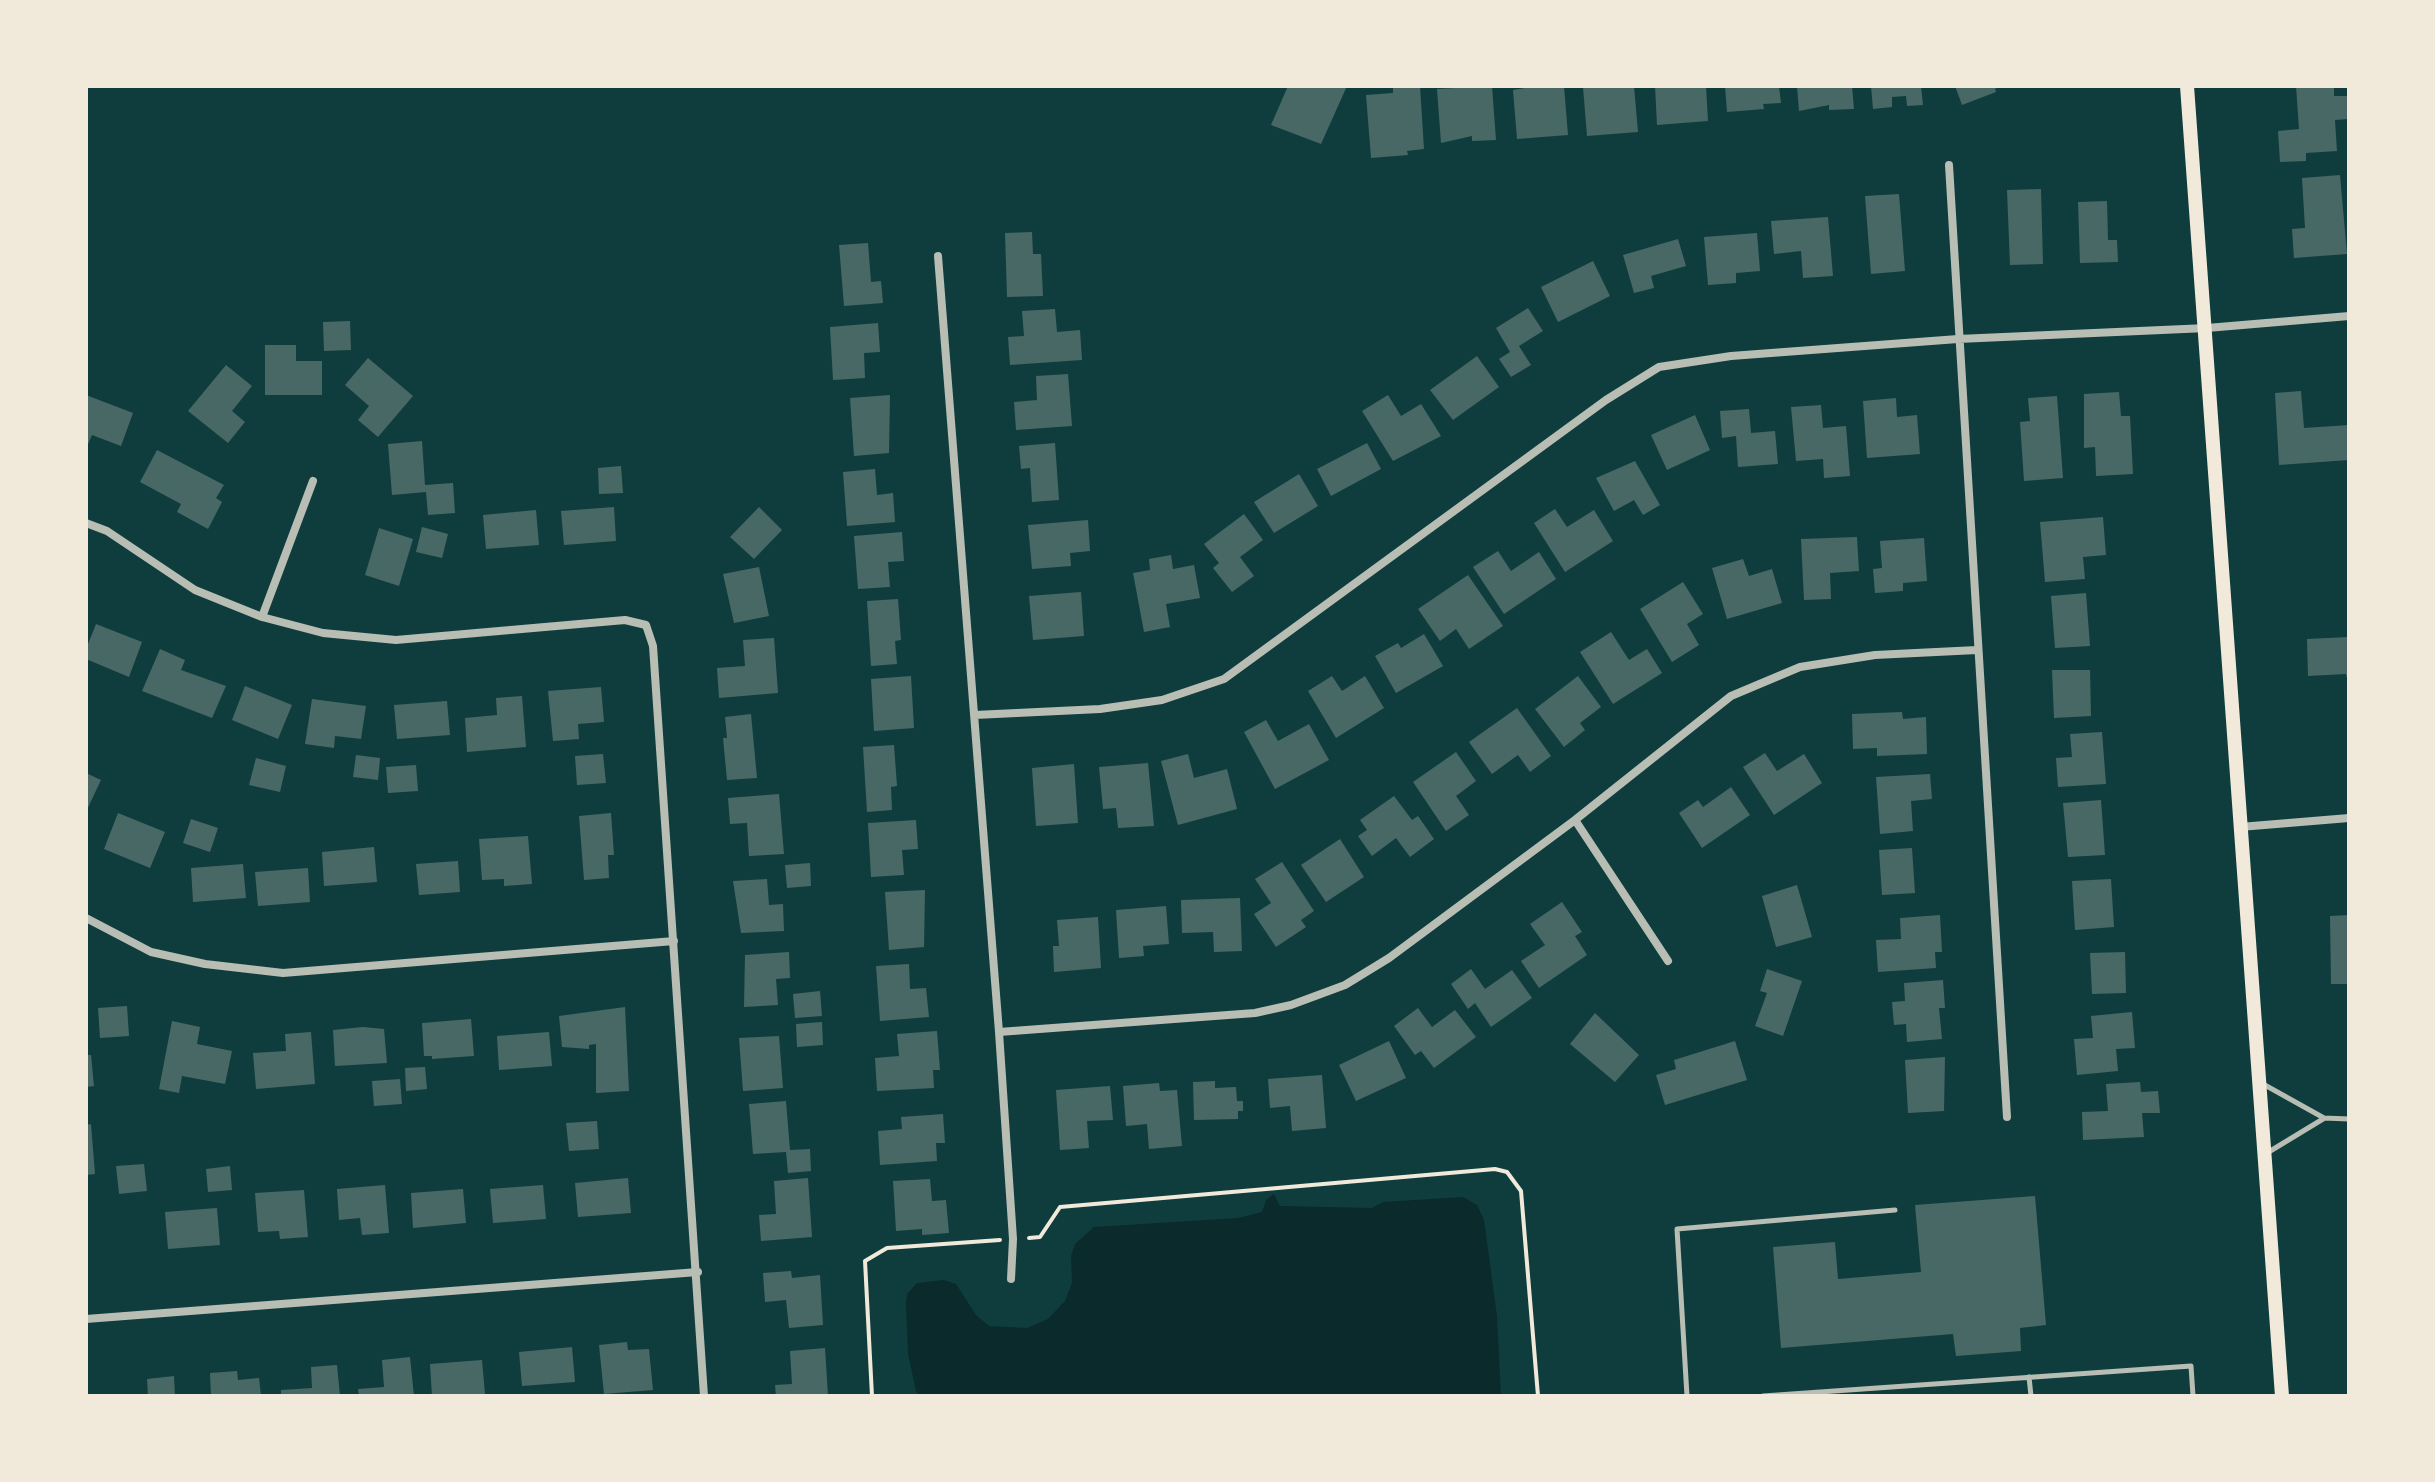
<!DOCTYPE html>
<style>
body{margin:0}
#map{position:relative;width:2435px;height:1482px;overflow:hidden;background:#0f3d3e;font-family:"PT Sans Narrow",sans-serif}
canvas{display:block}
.frame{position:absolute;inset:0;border:88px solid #f1e9da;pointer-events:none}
</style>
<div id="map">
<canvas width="2435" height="1482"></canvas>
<div class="frame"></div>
</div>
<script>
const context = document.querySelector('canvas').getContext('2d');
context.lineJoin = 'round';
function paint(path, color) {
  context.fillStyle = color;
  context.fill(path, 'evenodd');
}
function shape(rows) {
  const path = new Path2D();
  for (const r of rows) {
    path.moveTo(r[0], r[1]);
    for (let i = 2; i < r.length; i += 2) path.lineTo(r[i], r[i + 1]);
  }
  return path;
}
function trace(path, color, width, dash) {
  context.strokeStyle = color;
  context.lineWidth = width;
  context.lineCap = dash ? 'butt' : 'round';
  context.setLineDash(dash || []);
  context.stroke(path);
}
paint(shape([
 [1274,1194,1280,1206,1372,1208,1383,1202,1463,1197,1477,1205,1484,1220,1497,1316,1501,1396,920,1396,916,1391,908,1354,906,1304,907,1294,917,1283,944,1280,956,1284,976,1315,989,1326,1027,1328,1048,1319,1065,1301,1072,1283,1071,1256,1075,1244,1094,1227,1238,1218,1262,1212,1266,1200]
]), '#0a2a2b');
paint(shape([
 [1288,86,1347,86,1321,144,1271,125],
 [1420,86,1424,149,1407,151,1408,155,1371,158,1366,95,1393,93,1393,87],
 [1492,86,1496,140,1472,141,1472,136,1441,143,1437,89],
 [1537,86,1564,86,1568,135,1517,139,1513,90],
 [1634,86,1638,132,1587,136,1583,87],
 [1655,86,1706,86,1708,121,1657,125],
 [1725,86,1779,86,1781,103,1763,104,1764,109,1727,112],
 [1797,86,1852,86,1854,109,1829,110,1829,105,1799,111],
 [1871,86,1921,86,1923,105,1907,106,1906,96,1892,97,1892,107,1873,109],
 [1955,86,2000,86,1995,89,1996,92,1962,105],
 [2296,86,2334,86,2334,96,2347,96,2348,119,2335,120,2337,151,2306,153,2306,161,2280,162,2278,131,2299,129],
 [2340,175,2347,254,2294,258,2292,229,2305,228,2302,178],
 [2041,189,2043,264,2010,265,2007,190],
 [1899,194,1905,271,1871,274,1865,196],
 [2107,201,2108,240,2117,240,2118,262,2080,263,2078,202],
 [1828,217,1833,276,1803,278,1801,251,1774,254,1771,221],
 [1032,232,1033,254,1041,254,1043,296,1007,297,1005,233],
 [1757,233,1760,271,1736,273,1736,283,1708,285,1704,237],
 [1678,239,1686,266,1651,276,1654,288,1634,293,1623,255],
 [868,243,871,282,881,281,883,303,844,306,839,245],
 [1593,261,1610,296,1558,322,1541,287],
 [1528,308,1543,331,1519,346,1531,365,1511,377,1499,359,1510,352,1496,328],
 [1055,309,1057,332,1080,330,1082,360,1010,365,1008,337,1024,336,1022,311],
 [350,321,351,350,324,351,323,322],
 [878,323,880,352,864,353,865,378,833,380,830,327],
 [265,345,296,345,296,361,322,361,322,395,265,395],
 [1477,356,1499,387,1453,420,1430,390],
 [368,358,413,396,378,437,358,420,369,406,345,385],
 [226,365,252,386,232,411,245,422,228,443,188,411],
 [1068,374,1072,426,1016,430,1014,402,1037,400,1036,376],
 [2301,391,2304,428,2349,425,2349,460,2279,465,2275,393],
 [2119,392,2121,416,2130,416,2133,474,2096,476,2095,447,2084,448,2084,394],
 [86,395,133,413,121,446,92,435,86,449],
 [890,395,889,453,854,456,850,398],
 [1388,395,1401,416,1421,404,1441,436,1393,461,1362,411],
 [2057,396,2063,478,2024,481,2020,422,2030,421,2028,398],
 [1896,398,1897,417,1917,415,1920,454,1867,458,1863,401],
 [1821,405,1823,428,1846,426,1850,476,1824,478,1823,459,1796,461,1791,407],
 [1749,409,1751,433,1775,431,1778,464,1738,467,1736,436,1722,438,1720,411],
 [1695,415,1710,450,1667,470,1651,435],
 [422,441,425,485,453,483,455,513,428,515,426,492,392,495,388,444],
 [1055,443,1059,500,1032,502,1030,468,1021,469,1019,446],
 [1367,443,1381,469,1331,496,1317,469],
 [157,450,224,485,216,498,222,502,208,529,177,512,181,504,140,482],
 [1635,461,1660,505,1643,515,1634,500,1614,511,1596,478],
 [621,466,623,493,599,494,598,468],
 [875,469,877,495,893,493,895,522,847,526,843,472],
 [1299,474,1318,506,1274,533,1254,502],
 [614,507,616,541,564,545,561,511],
 [759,507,782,530,754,559,730,537],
 [1555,509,1567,527,1594,510,1613,541,1565,572,1534,523],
 [536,510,539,545,486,549,483,515],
 [1244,514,1263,540,1240,557,1254,576,1232,592,1213,568,1219,563,1204,544],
 [2103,517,2106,555,2083,557,2085,579,2045,582,2040,522],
 [1088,520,1090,551,1070,553,1071,566,1032,569,1028,525],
 [422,527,448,534,442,558,416,552],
 [379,528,413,539,399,586,365,575],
 [902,532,904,561,888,562,890,587,858,589,854,536],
 [1857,537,1859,571,1830,573,1831,599,1804,600,1801,539],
 [1924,538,1927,581,1903,583,1903,591,1875,593,1873,569,1882,568,1880,541],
 [1498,551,1511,571,1539,552,1556,579,1504,614,1473,567],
 [1171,555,1173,569,1194,565,1200,598,1166,604,1170,627,1144,632,1133,573,1150,570,1149,559],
 [1743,559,1749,576,1772,569,1782,603,1727,619,1712,568],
 [759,567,769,616,734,623,723,574],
 [1468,575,1503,626,1469,649,1456,629,1440,641,1418,609],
 [1683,582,1703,614,1687,624,1699,645,1672,662,1640,609],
 [1081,592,1084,636,1033,640,1029,596],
 [2086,593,2090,646,2055,648,2051,596],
 [898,599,901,640,895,641,897,664,871,666,867,601],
 [96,624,142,642,129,677,86,659,86,649],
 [1611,632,1629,660,1647,649,1662,673,1613,704,1580,652],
 [1424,634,1443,666,1396,693,1375,656,1398,643,1401,648],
 [2349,637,2349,687,2346,674,2308,676,2307,639],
 [774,638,778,693,719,698,717,668,745,666,743,640],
 [160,649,185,660,181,670,226,686,212,718,142,691],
 [2052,670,2090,670,2091,716,2054,718],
 [911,676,914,728,874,731,871,679],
 [1332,676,1342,691,1365,676,1384,708,1336,738,1308,691],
 [1578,676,1601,707,1580,723,1585,730,1564,747,1535,709],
 [245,686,292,705,278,739,232,720],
 [601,687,604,722,578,724,579,739,553,741,548,691],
 [522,696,526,747,467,752,465,718,497,715,496,698],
 [312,699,366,706,361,739,335,736,334,748,305,744],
 [447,701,450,735,397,739,394,705],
 [1517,708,1551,756,1530,772,1518,755,1492,774,1469,742],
 [1902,712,1903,719,1926,717,1927,754,1877,756,1877,748,1853,749,1852,714],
 [751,714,757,778,727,780,723,738,727,738,725,717],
 [1266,720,1278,741,1309,724,1329,760,1275,789,1244,732],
 [2102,732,2106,784,2058,787,2056,758,2072,757,2070,734],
 [894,745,897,786,891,787,892,810,867,812,863,747],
 [1456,752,1476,781,1456,796,1469,815,1446,831,1413,782],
 [1765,753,1777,771,1804,754,1822,783,1774,815,1743,767],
 [603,754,606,783,577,785,575,756],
 [1188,754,1194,778,1227,769,1237,809,1178,825,1161,761],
 [356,755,380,758,378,780,353,777],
 [256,758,286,766,280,792,249,785],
 [1148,763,1154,826,1118,828,1116,808,1103,809,1099,767],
 [1074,764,1078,823,1036,826,1032,768],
 [416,765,418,791,388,793,386,767],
 [86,773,101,780,86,812],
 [1930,774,1932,799,1911,801,1913,831,1880,834,1876,777],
 [1731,787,1750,815,1702,848,1679,813,1698,800,1703,807],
 [779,794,784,854,749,856,747,823,730,824,728,798],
 [1394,796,1412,820,1418,816,1434,839,1410,857,1396,838,1372,856,1358,836,1367,830,1360,820],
 [2101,800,2105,855,2068,857,2063,803],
 [118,813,165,832,150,868,104,849],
 [611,813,614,855,608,855,609,878,584,880,579,816],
 [191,819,218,828,210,852,183,843],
 [916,820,918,849,902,850,904,875,871,877,868,823],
 [528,836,532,884,504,886,504,879,482,880,479,839],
 [1340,839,1364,877,1326,902,1301,865],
 [374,847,377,882,324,886,322,852],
 [1912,848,1915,893,1882,895,1879,850],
 [458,861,460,892,419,895,416,864],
 [1282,862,1314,911,1301,920,1306,927,1276,947,1254,914,1271,903,1255,879],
 [810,863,811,886,787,888,785,865],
 [243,864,246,898,193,902,191,868],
 [308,868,310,902,258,906,255,872],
 [767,879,769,905,783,904,784,931,741,933,733,881],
 [2111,879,2114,927,2075,930,2072,881],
 [1797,885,1812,937,1776,947,1762,896],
 [925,890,924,947,889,950,885,892],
 [1240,898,1242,951,1214,952,1213,932,1182,933,1181,900],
 [1562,902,1582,932,1575,936,1587,955,1539,988,1521,961,1545,945,1530,924],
 [1166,906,1169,944,1143,946,1144,956,1119,958,1116,910],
 [1940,915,1942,952,1935,952,1936,968,1878,972,1876,940,1901,939,1900,918],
 [2349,915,2349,984,2331,984,2330,916],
 [1098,917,1101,968,1054,972,1053,946,1059,946,1057,920],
 [789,952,790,978,776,979,778,1005,744,1007,745,955],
 [2125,952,2126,993,2092,994,2090,953],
 [909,964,910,989,926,988,929,1017,880,1021,876,966],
 [1471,969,1485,989,1512,970,1532,998,1491,1027,1475,1003,1468,1009,1451,984],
 [1767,969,1802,981,1783,1036,1755,1026,1767,993,1760,991],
 [1943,980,1945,1008,1939,1008,1942,1039,1907,1042,1906,1024,1894,1025,1892,1002,1905,1001,1904,983],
 [820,991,822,1016,795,1018,793,994],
 [127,1006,129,1036,100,1038,98,1008],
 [625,1007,629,1091,596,1093,596,1044,589,1045,589,1049,562,1047,559,1016],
 [1418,1008,1432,1027,1455,1010,1476,1037,1434,1068,1421,1051,1415,1055,1394,1026],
 [2132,1012,2135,1048,2116,1049,2118,1071,2077,1075,2074,1039,2093,1038,2091,1016],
 [1595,1013,1639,1055,1615,1082,1570,1044],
 [471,1019,474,1056,432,1059,432,1056,424,1056,422,1023],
 [172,1021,200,1027,197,1044,232,1051,225,1084,182,1076,179,1093,159,1089],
 [822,1022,823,1045,797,1047,796,1024],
 [363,1027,384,1029,387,1063,335,1066,333,1030],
 [937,1031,940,1070,933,1070,934,1088,877,1091,875,1058,899,1056,897,1034],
 [311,1032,315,1084,256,1089,253,1053,286,1051,285,1034],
 [549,1032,552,1066,499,1070,497,1036],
 [779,1036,783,1088,743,1091,739,1038],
 [1389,1041,1406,1078,1356,1101,1339,1065],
 [1735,1041,1747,1080,1665,1105,1656,1075,1676,1069,1674,1060],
 [86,1055,91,1055,94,1086,86,1087],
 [1945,1057,1944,1111,1908,1113,1905,1060],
 [425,1067,427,1089,406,1091,405,1068],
 [1322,1075,1326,1128,1292,1131,1290,1106,1270,1108,1268,1079],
 [400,1079,402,1104,374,1106,372,1081],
 [1215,1081,1215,1088,1236,1087,1237,1101,1243,1101,1243,1111,1238,1111,1238,1119,1194,1120,1193,1082],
 [2140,1082,2141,1092,2158,1091,2160,1113,2142,1113,2144,1137,2083,1140,2082,1112,2108,1111,2106,1084],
 [1159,1083,1160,1091,1177,1090,1182,1146,1149,1149,1147,1124,1126,1126,1123,1086],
 [1110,1086,1113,1120,1087,1121,1089,1148,1060,1150,1056,1090],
 [786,1101,790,1150,810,1149,811,1171,788,1173,786,1152,753,1154,749,1104],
 [943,1114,945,1143,936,1143,937,1161,880,1165,878,1131,902,1129,901,1117],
 [597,1121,599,1149,569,1151,566,1123],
 [91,1124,95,1174,86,1175,86,1125],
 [144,1164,147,1191,119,1194,116,1166],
 [230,1166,232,1190,208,1192,206,1169],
 [628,1178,631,1213,578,1217,575,1183],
 [808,1178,812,1237,761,1241,759,1215,776,1214,774,1181],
 [930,1179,932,1201,946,1200,949,1233,922,1235,922,1229,896,1231,893,1181],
 [385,1185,389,1233,362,1235,360,1218,339,1220,337,1189],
 [543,1185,546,1219,493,1223,490,1189],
 [463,1189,466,1223,413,1228,411,1193],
 [304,1190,308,1237,280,1239,279,1231,258,1232,255,1193],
 [2035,1196,2046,1325,2020,1328,2021,1351,1956,1356,1953,1334,1781,1348,1773,1247,1835,1242,1838,1279,1921,1272,1915,1205],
 [217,1208,220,1245,168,1249,165,1212],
 [791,1271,792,1278,820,1275,823,1325,789,1328,786,1300,765,1302,763,1273],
 [627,1342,628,1350,649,1349,653,1390,604,1394,599,1345],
 [572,1347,575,1382,522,1386,519,1352],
 [825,1348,828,1396,776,1396,775,1385,792,1384,790,1351],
 [410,1357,414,1396,359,1396,358,1389,384,1387,382,1360],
 [482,1360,485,1394,432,1396,430,1364],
 [337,1365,340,1396,281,1396,281,1390,312,1388,311,1367],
 [237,1371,238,1380,259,1378,261,1396,211,1396,210,1373],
 [174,1376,175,1396,148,1396,147,1379]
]), '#486865');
trace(shape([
 [1029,1238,1040,1237,1060,1207,1495,1169,1507,1172,1521,1191,1538,1396],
 [872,1396,865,1261,887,1248,1000,1240]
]), '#f1e9da', 4);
trace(shape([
 [2263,1084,2324,1118,2349,1119],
 [2267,1153,2323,1119],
 [2029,1377,2031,1396],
 [1687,1396,1677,1229,1895,1210],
 [1763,1396,2191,1366,2193,1396]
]), '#b8beb3', 5);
trace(shape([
 [1949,165,2007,1117],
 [938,256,999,1032,1013,1239,1011,1279],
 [86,523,107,531,195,590,262,617,323,633,396,640,625,620,646,625,653,646,704,1396],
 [262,617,313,481],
 [975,715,1100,709,1162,700,1224,679,1606,400,1659,367,1731,356,1958,339,2207,328,2349,316],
 [1575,820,1668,961],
 [2240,827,2349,818],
 [86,918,151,952,205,964,283,973,674,941],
 [999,1032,1255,1013,1291,1005,1345,985,1389,958,1575,820,1731,696,1800,667,1875,655,1977,650],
 [86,1319,698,1272]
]), '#b8beb3', 8);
trace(shape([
 [2187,86,2282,1396]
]), '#f1e9da', 14);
</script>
